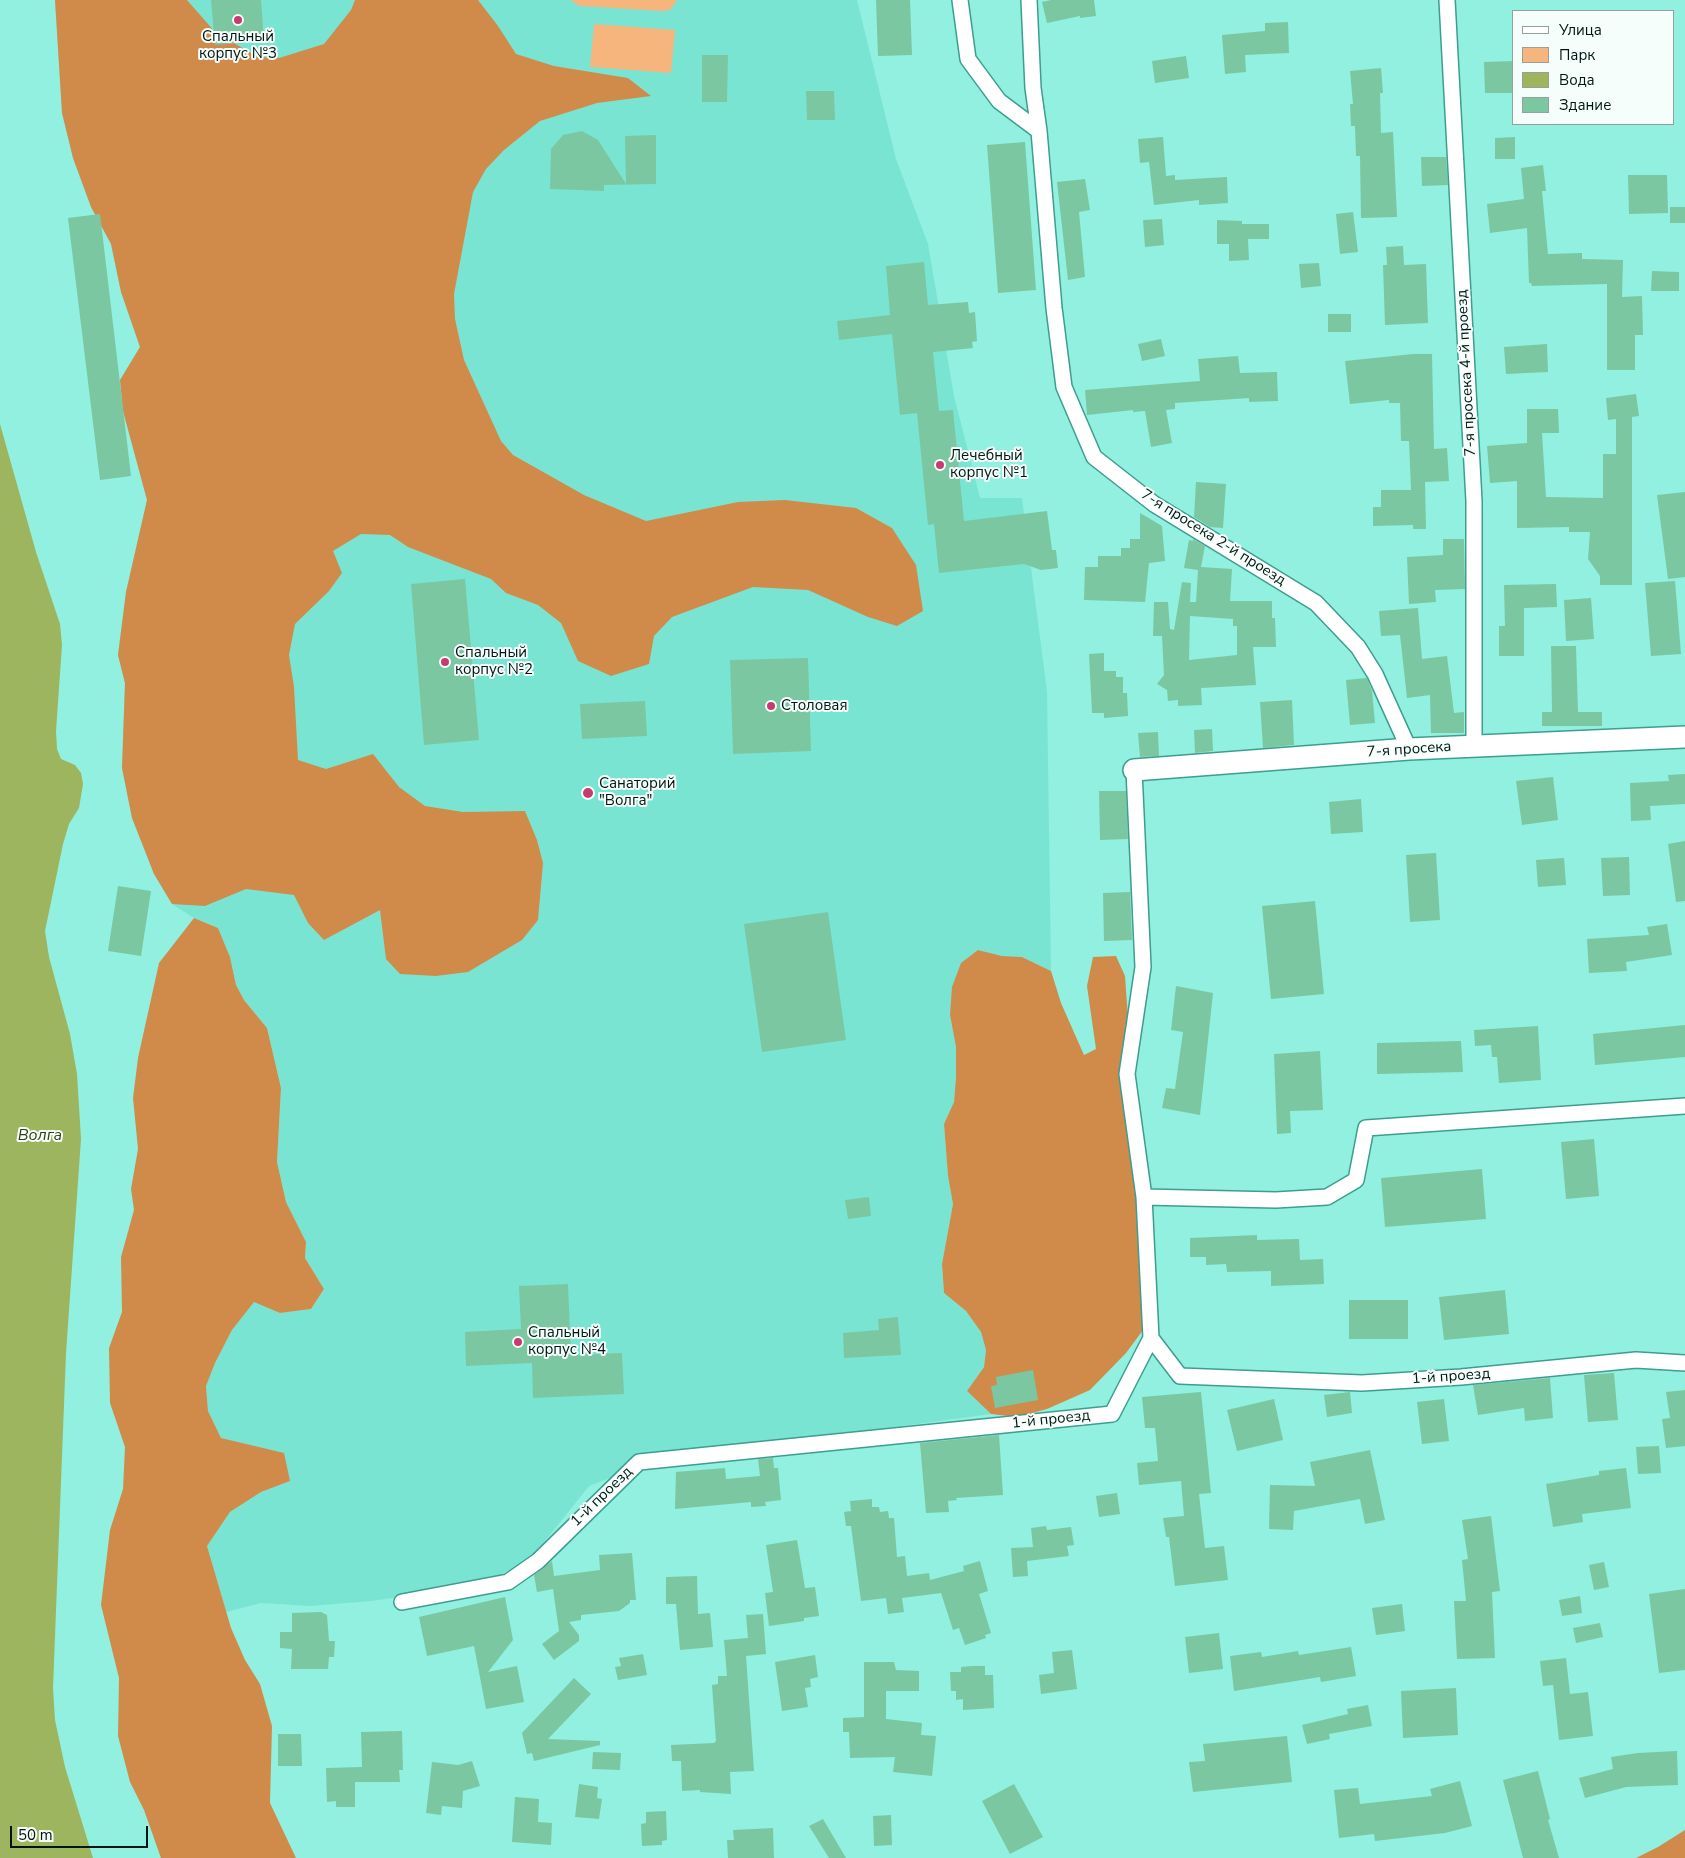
<!DOCTYPE html>
<meta charset="utf-8">
<style>
body{margin:0}
#map{position:relative;width:1685px;height:1858px;overflow:hidden;background:#91f0df;font-family:"Nunito Sans",sans-serif}
canvas{display:block}
.legend{position:absolute;left:1512px;top:10px;width:162px;height:115px;box-sizing:border-box;background:#f6fefc;border:1px solid #94a19e;margin:0;padding:6px 9px;list-style:none;font-size:15px;color:#001612}
.legend li{display:flex;align-items:center;gap:10px;height:25px}
.legend b{width:25px;border:1px solid #94a19e}
.scale{position:absolute;left:10px;top:1826px;width:138px;height:22px;box-sizing:border-box;border:2px solid #001612;border-top:0;padding-left:6px;font-size:15px;line-height:18px;white-space:nowrap;color:#001612;-webkit-text-stroke:4px #f6fefc;paint-order:stroke}
</style>
<div id="map">
<canvas width="1685" height="1858"></canvas>
<ul class="legend">
<li><b style="height:6px;background:#fff"></b>Улица</li>
<li><b style="height:14px;background:#f5b57c"></b>Парк</li>
<li><b style="height:14px;background:#9db55e"></b>Вода</li>
<li><b style="height:14px;background:#7bc7a2"></b>Здание</li>
</ul>
<div class="scale">50 m</div>
</div>
<script>
const context = document.querySelector('canvas').getContext('2d');
context.lineJoin = 'round';
function paint(path, color) {
  context.fillStyle = color;
  context.fill(path, 'evenodd');
}
function shape(rows) {
  const path = new Path2D();
  for (const r of rows) {
    path.moveTo(r[0], r[1]);
    for (let i = 2; i < r.length; i += 2) path.lineTo(r[i], r[i + 1]);
  }
  return path;
}
function trace(path, color, width, dash) {
  context.strokeStyle = color;
  context.lineWidth = width;
  context.lineCap = dash ? 'butt' : 'round';
  context.setLineDash(dash || []);
  context.stroke(path);
}
function drawText(font, color, halo, rows, align = 'center') {
  context.font = font + ' "Nunito Sans",sans-serif';
  context.lineWidth = 4;
  context.setLineDash([]);
  context.textBaseline = 'middle';
  context.strokeStyle = halo;
  context.fillStyle = color;
  for (const [text, x, y, turn = 0] of rows) {
    context.save();
    context.translate(x, y);
    context.rotate((+turn || 0) * Math.PI / 180);
    context.textAlign = isNaN(turn) ? turn : align;
    if (halo) context.strokeText(text, 0, 0);
    context.fillText(text, 0, 0);
    context.restore();
  }
}
paint(shape([
 [55,0,857,0,896,159,928,244,954,396,980,498,1022,498,1047,692,1051,971,1022,957,1002,956,978,950,950,1015,956,1047,956,1077,954,1102,944,1124,948,1175,953,1204,942,1264,944,1293,966,1311,981,1332,986,1350,984,1367,967,1391,991,1414,661,1459,589,1486,529,1561,474,1587,371,1601,310,1606,261,1603,226,1612,207,1546,230,1512,261,1492,290,1481,243,1445,221,1438,208,1411,206,1385,215,1363,232,1330,254,1301,280,1313,311,1309,324,1289,305,1258,306,1242,286,1202,277,1162,281,1088,267,1028,244,1000,236,985,230,957,218,928,194,918,172,904,154,874,132,818,122,768,125,683,118,655,126,592,147,500,123,411,120,380,140,347,121,292,111,244,91,207,73,158,62,113]
]), '#7ae4d3');
paint(shape([
 [570,0,677,0,670,10,663,11,580,6],
 [594,24,675,30,671,73,590,67]
]), '#f5b57c');
paint(shape([
 [55,0,187,0,215,32,258,57,279,58,324,44,351,10,355,0,478,0,498,26,516,54,554,66,628,78,651,96,597,103,540,121,504,150,486,169,473,192,454,294,455,319,464,360,501,441,513,455,584,495,646,521,738,502,785,500,856,508,892,528,916,565,923,611,897,626,868,617,808,590,753,587,672,617,654,636,649,664,611,676,578,661,561,623,538,605,506,593,491,579,408,547,390,535,361,534,333,551,342,573,329,591,295,624,289,655,294,687,298,760,326,769,373,754,399,787,425,806,463,812,525,811,537,840,543,863,538,920,522,940,468,972,436,976,400,974,386,959,380,910,324,940,308,923,294,895,246,889,205,906,172,904,154,874,132,818,122,768,125,683,118,655,126,592,147,500,123,411,120,380,140,347,121,292,111,244,91,207,73,158,62,113],
 [194,918,218,928,230,957,236,985,244,1000,267,1028,281,1088,277,1162,286,1202,306,1242,305,1258,324,1289,311,1309,280,1313,254,1302,232,1330,215,1363,206,1386,208,1411,221,1438,284,1453,290,1481,261,1492,230,1512,207,1546,231,1628,245,1660,260,1684,272,1726,270,1803,296,1858,161,1858,144,1810,130,1782,118,1736,119,1678,101,1605,110,1530,123,1489,125,1447,110,1403,109,1348,122,1312,121,1257,134,1210,131,1189,138,1149,133,1098,138,1058,159,963],
 [978,950,1002,956,1022,957,1051,971,1061,1003,1084,1055,1096,1049,1087,986,1093,957,1116,956,1125,976,1149,1322,1126,1353,1090,1390,1047,1409,1017,1417,991,1414,967,1391,984,1367,986,1350,981,1332,966,1311,944,1293,942,1264,953,1204,948,1176,944,1124,954,1102,956,1077,956,1047,950,1015,952,987,961,963],
 [1685,1830,1685,1858,1636,1858,1658,1847]
]), '#d08b4a');
paint(shape([
 [0,424,36,552,60,624,62,645,56,731,57,749,61,759,75,765,81,773,83,784,79,808,69,824,63,844,45,931,49,957,70,1034,77,1074,81,1139,66,1353,53,1688,55,1720,65,1767,93,1858,0,1858]
]), '#9db55e');
paint(shape([
 [211,0,261,0,264,41,215,45],
 [876,0,910,0,912,55,878,56],
 [1051,0,1094,0,1096,16,1080,18,1080,16,1047,23,1042,2],
 [1288,22,1289,53,1245,55,1246,72,1225,74,1222,35,1265,31,1265,23],
 [702,55,728,55,727,102,702,102],
 [1186,56,1189,78,1155,83,1152,61],
 [1514,61,1514,93,1485,93,1484,62],
 [1381,68,1383,93,1380,93,1381,133,1393,132,1397,217,1361,218,1360,156,1356,156,1355,126,1351,126,1350,104,1353,104,1350,71],
 [806,91,834,91,835,120,807,120],
 [582,131,598,140,626,184,625,136,656,135,656,184,604,185,604,191,550,189,551,149,563,135],
 [1163,137,1166,176,1175,175,1175,180,1227,177,1228,203,1199,205,1199,200,1154,205,1149,162,1140,163,1138,139],
 [1515,137,1515,159,1495,159,1495,138],
 [1025,142,1036,290,998,293,987,145],
 [1421,157,1446,157,1448,185,1422,186],
 [1543,165,1546,191,1542,191,1548,254,1582,253,1582,259,1623,260,1622,297,1642,296,1643,335,1635,335,1635,370,1607,370,1607,284,1532,286,1531,283,1529,283,1527,228,1490,233,1487,204,1524,199,1521,168],
 [1628,175,1667,175,1668,213,1629,214],
 [1085,179,1090,210,1079,212,1085,277,1068,280,1057,182],
 [1670,207,1685,207,1685,223,1670,223],
 [1353,212,1358,252,1340,254,1336,214],
 [100,214,131,476,100,480,68,218],
 [1162,219,1164,245,1145,247,1143,220],
 [1217,220,1242,221,1242,224,1269,224,1269,239,1248,239,1249,260,1229,261,1229,244,1217,244],
 [1403,246,1404,265,1426,264,1428,323,1385,325,1383,265,1387,265,1386,247],
 [924,262,928,305,968,302,969,313,975,312,977,341,972,342,973,348,933,352,939,411,953,410,964,521,1047,511,1052,550,1056,550,1058,568,1041,570,1024,564,939,573,934,524,928,525,917,413,900,415,892,334,839,340,837,321,890,315,886,266],
 [1319,263,1321,286,1301,288,1299,264],
 [1652,271,1679,272,1679,291,1651,291],
 [1328,314,1351,314,1351,332,1328,332],
 [1161,339,1165,356,1142,361,1138,344],
 [1547,344,1548,372,1506,374,1504,347],
 [1413,354,1432,354,1434,449,1447,448,1449,481,1425,482,1426,529,1413,529,1413,525,1373,526,1373,507,1381,507,1381,490,1411,490,1409,441,1401,441,1400,403,1389,403,1389,400,1350,404,1345,361],
 [1238,356,1240,373,1277,372,1278,401,1249,402,1249,398,1175,403,1175,409,1166,410,1172,443,1151,447,1145,411,1133,412,1133,410,1087,415,1085,390,1200,381,1198,359],
 [1636,394,1639,416,1632,417,1632,585,1600,585,1600,576,1588,559,1590,532,1569,532,1569,527,1517,528,1517,481,1490,483,1487,446,1527,443,1527,409,1558,409,1559,433,1542,433,1546,497,1603,498,1603,454,1616,454,1616,419,1608,420,1606,398],
 [1196,482,1226,484,1223,528,1210,527,1194,517],
 [1685,492,1685,577,1668,579,1657,495],
 [1140,513,1162,526,1165,561,1149,563,1145,602,1084,600,1085,567,1098,567,1098,556,1121,556,1121,548,1130,548,1130,539,1140,539],
 [1193,539,1205,546,1201,567,1232,569,1230,601,1272,601,1272,618,1275,618,1276,647,1253,647,1256,685,1201,688,1202,705,1178,706,1178,700,1168,701,1167,690,1157,684,1164,675,1162,636,1153,636,1154,602,1168,602,1170,629,1174,630,1182,582,1191,583,1190,602,1196,602,1198,570,1184,568,1189,540,1193,541],
 [1190,616,1233,619,1233,626,1237,626,1237,655,1189,660],
 [1443,539,1464,539,1465,589,1435,590,1436,602,1409,604,1407,557,1443,555],
 [465,579,479,740,424,745,411,584],
 [1675,581,1681,654,1651,656,1645,583],
 [1556,584,1557,607,1524,608,1524,656,1499,656,1499,626,1505,626,1504,585],
 [1591,598,1594,639,1566,641,1564,600],
 [1418,608,1422,659,1447,656,1454,713,1464,712,1464,733,1431,733,1430,695,1407,698,1400,635,1381,636,1379,611],
 [1551,646,1576,646,1578,712,1602,712,1602,726,1542,726,1542,712,1552,712],
 [1104,653,1104,671,1116,671,1116,677,1123,677,1123,693,1127,693,1128,716,1104,718,1104,713,1092,713,1089,654],
 [808,658,811,751,733,754,730,660],
 [1367,678,1372,691,1375,723,1350,725,1346,680],
 [1292,700,1294,745,1263,748,1260,702],
 [645,701,647,736,582,739,580,704],
 [1212,729,1213,751,1195,753,1194,730],
 [1158,732,1159,756,1140,757,1138,733],
 [1685,774,1685,804,1650,806,1651,820,1631,821,1630,783,1669,781,1668,775],
 [1553,777,1558,820,1522,825,1516,781],
 [1099,791,1126,791,1128,839,1100,840],
 [1361,799,1363,832,1331,834,1329,802],
 [1685,841,1685,901,1676,902,1668,844],
 [1436,853,1440,920,1410,922,1406,855],
 [1629,857,1630,895,1603,896,1601,858],
 [1564,858,1566,885,1538,887,1536,860],
 [118,886,151,891,141,956,108,951],
 [1130,892,1132,940,1104,941,1103,893],
 [1315,901,1324,994,1271,999,1262,906],
 [828,912,846,1040,762,1052,744,924],
 [1667,924,1672,955,1626,962,1627,971,1589,973,1587,939,1649,935,1647,927],
 [1176,986,1213,993,1200,1115,1162,1108,1166,1088,1175,1089,1183,1032,1171,1030],
 [1685,1025,1685,1057,1595,1065,1593,1034],
 [1538,1026,1541,1080,1499,1083,1497,1057,1492,1057,1491,1045,1475,1046,1474,1030],
 [1461,1041,1463,1072,1377,1074,1377,1043],
 [1320,1051,1323,1110,1290,1111,1291,1133,1277,1134,1274,1054],
 [1594,1139,1599,1196,1566,1199,1561,1142],
 [1482,1169,1486,1219,1385,1227,1381,1178],
 [869,1197,871,1216,848,1219,845,1200],
 [1257,1235,1257,1240,1299,1239,1300,1260,1323,1259,1324,1284,1271,1286,1271,1271,1227,1272,1226,1264,1206,1265,1206,1257,1190,1257,1190,1238],
 [568,1284,571,1355,622,1353,624,1394,533,1398,532,1363,466,1366,465,1332,521,1329,519,1286],
 [1505,1290,1509,1334,1444,1340,1439,1297],
 [1349,1300,1408,1300,1408,1339,1349,1339],
 [898,1317,901,1355,844,1358,843,1333,879,1330,878,1319],
 [1033,1370,1038,1400,995,1408,991,1386,997,1385,996,1377],
 [1614,1373,1618,1420,1588,1422,1584,1375],
 [1550,1378,1553,1418,1525,1421,1524,1408,1478,1415,1473,1385],
 [1685,1390,1685,1446,1666,1448,1662,1419,1670,1418,1666,1392],
 [1201,1392,1211,1493,1199,1494,1205,1548,1224,1546,1228,1580,1175,1586,1169,1537,1166,1537,1163,1518,1184,1516,1181,1481,1139,1485,1137,1463,1158,1461,1155,1428,1145,1428,1142,1397],
 [1350,1392,1352,1413,1327,1417,1324,1395],
 [1274,1399,1283,1440,1237,1451,1227,1410],
 [1444,1399,1449,1441,1422,1444,1417,1402],
 [999,1435,1003,1495,956,1498,957,1500,948,1501,949,1512,926,1513,920,1443],
 [1659,1446,1661,1473,1638,1474,1636,1447],
 [1370,1450,1385,1520,1365,1524,1360,1499,1294,1511,1293,1530,1269,1529,1270,1485,1315,1486,1310,1462],
 [773,1458,774,1468,778,1468,781,1500,765,1502,766,1506,751,1507,751,1502,675,1509,676,1472,725,1468,726,1479,760,1476,758,1459],
 [1626,1468,1631,1508,1582,1514,1583,1522,1553,1527,1546,1484,1599,1475,1599,1471],
 [1117,1493,1120,1514,1099,1517,1096,1496],
 [872,1499,872,1507,879,1507,880,1512,888,1511,889,1518,894,1518,897,1557,905,1556,907,1576,929,1573,930,1580,964,1571,963,1566,980,1561,988,1591,979,1594,991,1633,985,1635,986,1638,965,1645,959,1628,953,1630,941,1593,902,1598,904,1612,888,1614,886,1598,861,1601,851,1526,846,1526,844,1512,851,1511,850,1501],
 [1491,1516,1500,1591,1492,1592,1495,1658,1457,1659,1454,1601,1466,1601,1462,1560,1468,1559,1462,1520],
 [1046,1526,1047,1530,1071,1527,1074,1545,1067,1546,1069,1556,1027,1561,1028,1576,1013,1577,1011,1548,1033,1547,1031,1528],
 [797,1540,805,1588,815,1587,819,1616,804,1618,804,1621,769,1626,765,1593,773,1592,766,1545],
 [632,1553,636,1600,630,1600,630,1603,619,1611,581,1615,581,1620,569,1622,579,1635,579,1641,554,1660,542,1644,559,1631,553,1589,537,1592,534,1575,552,1561,554,1576,600,1570,599,1555],
 [1604,1562,1609,1587,1594,1590,1589,1565],
 [697,1576,698,1614,710,1613,713,1647,680,1650,676,1604,666,1604,666,1577],
 [1685,1589,1685,1670,1659,1673,1649,1594],
 [1580,1596,1582,1613,1562,1616,1559,1600],
 [505,1597,513,1640,488,1672,517,1666,524,1702,486,1709,474,1646,427,1656,419,1617],
 [1402,1604,1405,1631,1376,1635,1372,1608],
 [321,1612,327,1615,329,1641,335,1641,334,1657,329,1657,328,1669,291,1669,292,1649,280,1648,280,1632,292,1632,292,1613],
 [763,1614,766,1654,746,1656,754,1771,730,1772,731,1794,700,1792,700,1790,682,1791,681,1761,672,1761,671,1745,714,1743,716,1741,712,1685,718,1684,718,1676,727,1676,724,1640,748,1638,746,1615],
 [1600,1623,1603,1637,1576,1643,1573,1628],
 [1219,1633,1223,1669,1189,1673,1185,1637],
 [1351,1647,1356,1676,1321,1682,1320,1677,1234,1691,1230,1656,1261,1652,1262,1657,1298,1651,1299,1655],
 [1072,1650,1077,1689,1041,1694,1039,1675,1054,1673,1052,1652],
 [643,1654,647,1675,618,1680,615,1667,621,1666,619,1658],
 [815,1655,818,1677,810,1679,811,1687,805,1688,808,1707,782,1711,775,1662],
 [1566,1658,1570,1694,1588,1692,1593,1736,1559,1740,1553,1685,1543,1686,1540,1661],
 [864,1662,894,1662,896,1670,919,1671,919,1691,886,1691,886,1719,922,1723,921,1735,936,1736,932,1776,893,1772,895,1757,850,1758,849,1732,843,1732,843,1718,864,1717],
 [972,1666,985,1666,985,1675,993,1675,994,1708,963,1710,963,1699,956,1700,956,1691,951,1691,950,1672,961,1672,961,1667],
 [574,1678,591,1694,548,1739,600,1741,600,1745,534,1761,532,1753,527,1754,522,1733],
 [1456,1688,1458,1735,1403,1738,1401,1691],
 [1368,1705,1372,1726,1329,1734,1330,1739,1307,1744,1302,1725,1348,1714,1347,1709],
 [402,1731,403,1770,399,1770,400,1782,355,1782,355,1807,336,1807,336,1801,327,1802,326,1768,362,1767,361,1732],
 [278,1734,301,1734,302,1766,278,1766],
 [1287,1736,1292,1782,1193,1792,1189,1762,1205,1761,1203,1744],
 [1677,1751,1678,1785,1626,1787,1585,1798,1579,1778,1613,1769,1611,1757,1638,1753],
 [593,1752,621,1753,620,1770,592,1769],
 [472,1761,480,1786,463,1791,462,1808,442,1806,441,1815,426,1813,432,1762,458,1765],
 [1538,1771,1550,1819,1548,1820,1559,1858,1523,1858,1503,1780],
 [1460,1781,1472,1826,1445,1833,1375,1841,1374,1834,1339,1838,1334,1790,1358,1788,1360,1804,1432,1796,1430,1789],
 [579,1784,598,1787,597,1798,602,1799,599,1819,575,1817],
 [1014,1784,1043,1837,1010,1854,982,1801],
 [515,1797,539,1799,538,1822,552,1823,551,1845,512,1842],
 [666,1811,667,1840,662,1841,662,1845,642,1846,641,1824,646,1823,646,1812],
 [891,1815,892,1845,874,1846,873,1816],
 [823,1819,846,1858,829,1858,809,1826],
 [773,1828,774,1858,728,1858,727,1840,734,1840,733,1830]
]), '#7bc7a2');
const street = shape([
 [960,0,968,59,999,101,1039,131,1054,308,1064,387,1094,457,1154,504,1316,603,1358,647,1375,674,1409,749],
 [1029,0,1033,88,1039,131],
 [1447,0,1474,501,1474,746],
 [1134,770,1143,967,1127,1074,1144,1197,1151,1338],
 [1144,1197,1276,1200,1327,1197,1356,1180,1366,1128,1685,1106],
 [402,1602,508,1582,538,1561,639,1462,1112,1414,1151,1338,1180,1376,1362,1383,1461,1377,1636,1360,1685,1363]
]);
const secondary = shape([
 [1134,770,1409,749,1685,737]
]);
trace(street, '#3d9e90', 18);
trace(secondary, '#3d9e90', 24);
trace(street, '#fff', 15);
trace(secondary, '#fff', 21);
for (const [x, y, r, color] of [
 [238,20,5,"#c73c70"],
 [940,465,5,"#c73c70"],
 [445,662,5,"#c73c70"],
 [771,706,5,"#c73c70"],
 [588,793,6,"#c73c70"],
 [518,1342,5,"#c73c70"]
]) {
  const dot = new Path2D();
  dot.arc(x, y, r, 0, 2 * Math.PI);
  context.fillStyle = color;
  context.fill(dot);
  trace(dot, '#f6fefc', 2);
}
drawText('15px', '#001612', '#f6fefc', [
 ["Спальный",238,37,"center"],
 ["корпус №3",238,54,"center"],
 ["Лечебный",950,456],
 ["корпус №1",950,473],
 ["Спальный",455,653],
 ["корпус №2",455,670],
 ["Столовая",781,706],
 ["Санаторий",599,784],
 ["\"Волга\"",599,801],
 ["Спальный",528,1333],
 ["корпус №4",528,1350]
], 'left');
drawText('15px', '#001612', '#f6fefc', [
 ["7-я просека 4-й проезд",1467,373,-93],
 ["7-я просека 2-й проезд",1213,538,32],
 ["7-я просека",1409,750,-4],
 ["1-й проезд",1451,1377,-4],
 ["1-й проезд",1051,1420,-6],
 ["1-й проезд",602,1497,-44]
]);
drawText('italic 16px', '#333d18', '#f6fefc', [
 ["Волга",40,1136]
]);
</script>
